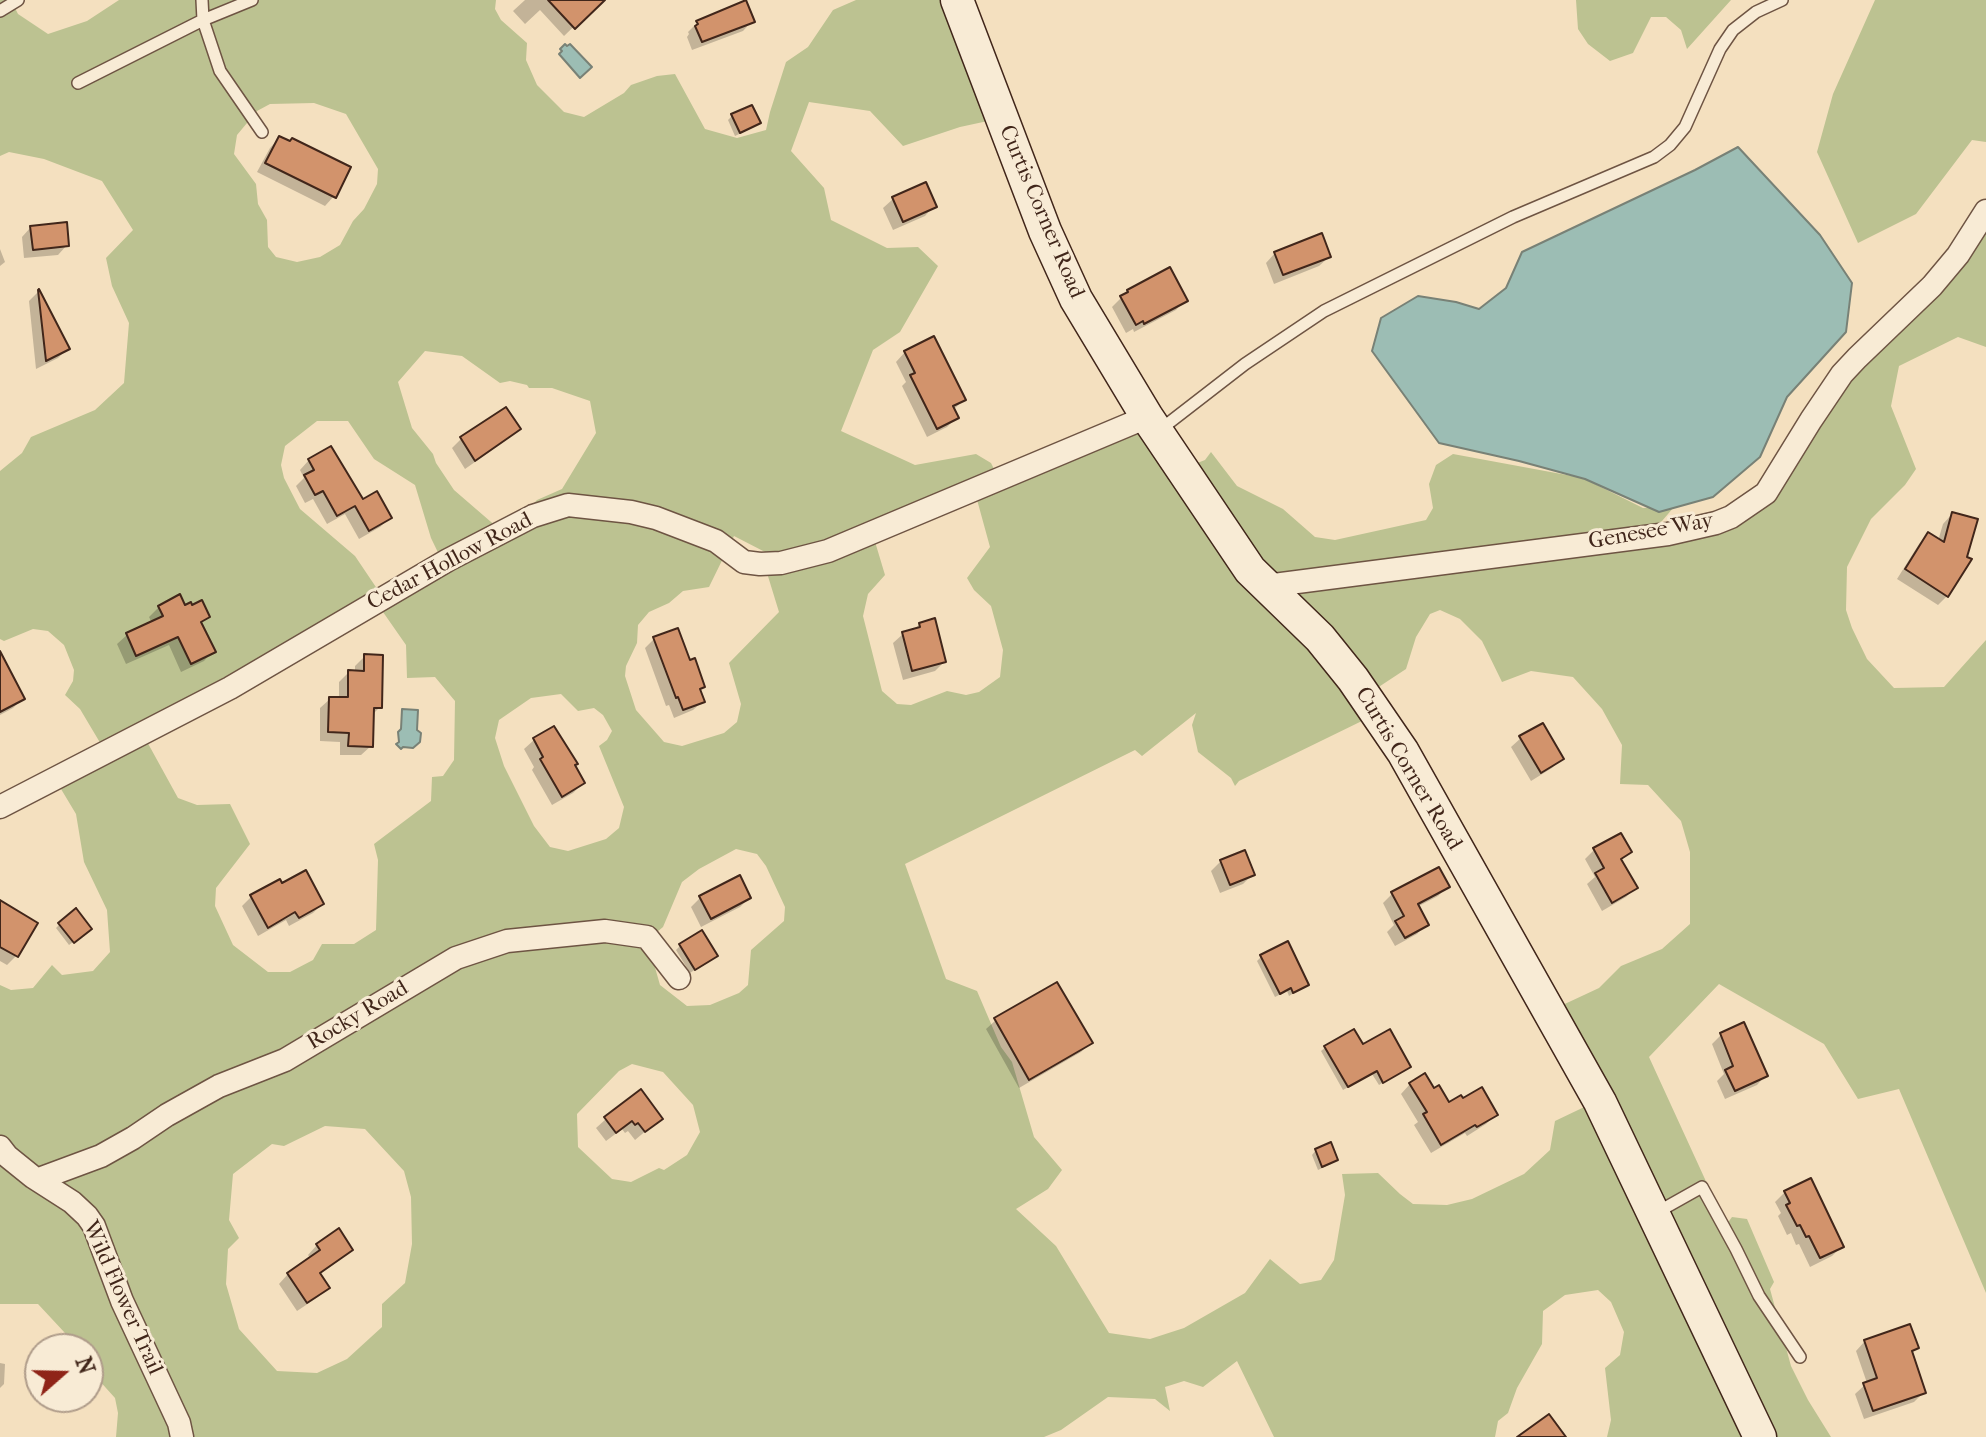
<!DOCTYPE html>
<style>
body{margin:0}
#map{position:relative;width:1986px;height:1437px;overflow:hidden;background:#f4e0bf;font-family:"IM FELL French Canon",serif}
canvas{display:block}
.north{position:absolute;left:24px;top:1333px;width:80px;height:80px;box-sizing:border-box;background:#f8ebd5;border:2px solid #af9c8a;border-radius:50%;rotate:70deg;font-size:22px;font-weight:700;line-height:32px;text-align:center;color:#41261a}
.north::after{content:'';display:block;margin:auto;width:28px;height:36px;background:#8f2418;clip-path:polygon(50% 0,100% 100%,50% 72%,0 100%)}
</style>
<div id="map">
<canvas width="1986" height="1437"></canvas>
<div class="north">N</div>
</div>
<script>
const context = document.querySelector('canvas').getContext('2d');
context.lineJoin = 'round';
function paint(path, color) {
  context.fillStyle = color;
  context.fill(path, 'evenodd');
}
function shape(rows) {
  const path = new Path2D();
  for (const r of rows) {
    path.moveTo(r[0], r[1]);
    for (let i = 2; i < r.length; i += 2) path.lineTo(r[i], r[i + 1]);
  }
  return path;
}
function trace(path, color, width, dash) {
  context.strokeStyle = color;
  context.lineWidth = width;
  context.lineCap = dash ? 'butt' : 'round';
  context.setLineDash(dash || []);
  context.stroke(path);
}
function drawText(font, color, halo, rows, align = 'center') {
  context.font = font + ' "IM FELL French Canon",serif';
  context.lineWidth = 6;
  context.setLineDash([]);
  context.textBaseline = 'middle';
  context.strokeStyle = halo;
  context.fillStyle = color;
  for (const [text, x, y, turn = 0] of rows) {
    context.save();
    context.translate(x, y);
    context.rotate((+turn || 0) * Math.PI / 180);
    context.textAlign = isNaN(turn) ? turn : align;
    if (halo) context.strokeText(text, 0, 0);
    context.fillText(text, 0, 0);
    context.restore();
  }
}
paint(shape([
 [0,0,11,0,18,14,48,34,87,21,119,0,496,0,495,9,501,20,527,43,526,60,537,85,564,112,584,117,624,93,631,85,657,76,675,74,705,129,737,138,766,130,770,112,786,62,808,47,833,10,856,0,951,0,997,119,960,127,903,146,870,111,809,102,791,151,824,188,831,220,887,248,918,247,938,266,900,332,873,350,841,431,915,465,976,454,991,463,1000,481,1142,429,1174,472,1205,460,1211,452,1237,486,1283,509,1315,537,1335,540,1426,520,1433,508,1429,484,1436,465,1453,454,1583,478,1643,508,1674,507,1662,521,1643,531,1743,512,1846,371,1986,215,1986,347,1958,337,1899,366,1891,406,1916,469,1905,485,1871,519,1847,567,1846,610,1852,628,1867,659,1894,688,1944,687,1986,640,1986,1293,1899,1089,1858,1099,1824,1044,1719,984,1649,1057,1726,1225,1732,1217,1747,1219,1774,1282,1770,1289,1791,1366,1808,1400,1831,1437,1607,1437,1611,1420,1605,1368,1620,1355,1624,1332,1611,1302,1598,1290,1565,1295,1543,1311,1542,1344,1517,1388,1508,1413,1498,1421,1495,1437,1274,1437,1237,1361,1203,1387,1184,1381,1165,1387,1170,1411,1155,1399,1108,1397,1061,1430,1044,1437,116,1437,118,1413,115,1398,88,1368,88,1349,70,1349,65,1333,38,1304,0,1304,0,985,11,990,33,988,52,965,62,975,93,971,110,952,107,910,84,862,76,814,58,784,105,751,80,709,65,695,73,681,74,670,64,645,48,631,33,629,4,641,0,639,0,471,22,453,31,437,95,410,124,383,129,323,112,286,106,258,133,230,102,181,44,159,9,152,0,156],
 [314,103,346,114,378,169,377,184,364,209,353,221,340,245,320,257,297,262,276,257,268,247,267,220,258,204,256,184,234,154,237,135,257,111,270,104],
 [425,351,462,356,500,383,510,381,527,385,529,388,552,388,590,401,596,433,562,489,537,500,506,531,498,528,454,490,436,463,433,454,412,428,398,382],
 [317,421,348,421,374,459,415,485,431,538,446,569,386,602,355,556,300,509,284,478,281,465,285,446],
 [976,496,990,547,967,578,974,590,991,606,1003,650,1000,677,979,692,966,695,947,691,911,705,897,704,882,691,863,616,868,594,885,575,873,535],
 [734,536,767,553,767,573,779,612,729,663,741,704,737,722,724,733,682,746,664,742,636,710,625,676,626,666,637,643,638,625,649,612,669,603,683,591,709,587],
 [1440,610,1460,619,1482,641,1502,682,1531,671,1573,677,1602,709,1622,745,1620,784,1648,785,1681,821,1690,852,1690,924,1662,949,1621,966,1599,988,1554,1009,1601,1099,1555,1121,1550,1150,1524,1174,1472,1199,1447,1205,1413,1204,1400,1194,1378,1173,1342,1174,1345,1195,1334,1260,1321,1280,1300,1284,1270,1259,1245,1293,1184,1328,1150,1339,1109,1333,1056,1246,1016,1209,1048,1189,1062,1170,1034,1137,1012,1062,1001,1047,977,991,946,979,905,864,1135,750,1142,756,1196,713,1192,725,1198,752,1231,778,1235,786,1239,781,1366,719,1368,694,1406,669,1416,637,1430,614],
 [383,612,406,645,407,678,435,677,455,701,454,760,443,776,432,777,431,801,374,844,378,860,376,930,354,944,322,944,313,960,290,972,268,972,233,945,215,906,216,888,250,844,230,804,197,805,178,798,145,738,372,615],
 [561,694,578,711,594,708,603,715,612,731,607,740,599,746,624,807,619,828,606,839,568,851,550,847,534,826,504,766,495,738,499,720,531,698],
 [736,849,757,854,766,866,785,907,784,921,751,950,748,985,739,993,710,1005,687,1006,660,985,652,957,657,932,663,927,682,882,699,869],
 [632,1064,663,1072,693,1105,700,1132,687,1155,664,1170,659,1168,631,1182,612,1179,578,1147,577,1114,619,1071],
 [325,1126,365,1129,404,1171,411,1197,412,1244,405,1283,382,1304,382,1327,347,1359,317,1373,277,1371,239,1329,226,1284,228,1249,239,1238,229,1220,233,1174,272,1144,284,1146],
 [1576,0,1731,0,1687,49,1681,30,1666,17,1651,17,1633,53,1610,61,1588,44,1578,29],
 [1875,0,1986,0,1986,142,1972,140,1916,214,1858,243,1817,152,1833,94]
]), '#bcc291');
const water = shape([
 [565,44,567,46,570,44,592,67,580,78,559,54,562,51,560,49,565,44],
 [1738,147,1820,235,1852,283,1846,332,1787,397,1760,457,1713,497,1659,512,1585,479,1519,461,1439,443,1372,351,1381,318,1418,296,1456,302,1479,309,1506,288,1522,252,1695,170,1738,147],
 [402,709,418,710,417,730,421,733,420,742,413,748,403,747,401,749,396,744,399,742,398,732,401,729,402,709]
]);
paint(water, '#9cbdb4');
trace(water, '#788176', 2);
paint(shape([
 [525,0,587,0,594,7,564,36,540,10,525,24,513,11],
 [752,21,743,31,692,50,687,37,689,34,688,32,698,22],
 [732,116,758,123,754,127,735,136,728,120],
 [279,138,334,196,325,206,257,172,270,148],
 [925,185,934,206,925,216,893,230,883,208,893,199],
 [31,227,67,245,58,255,24,258,22,237],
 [0,249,5,262,0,266],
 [1275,253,1329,257,1319,266,1274,284,1266,263],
 [1128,291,1185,300,1176,310,1134,332,1133,329,1126,333,1112,307],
 [38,292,67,349,58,358,36,369,29,301],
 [905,352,964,400,954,409,956,418,947,427,927,437,902,386,906,382,896,362],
 [506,410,518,429,509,438,465,469,452,448,461,439],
 [309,460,362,502,390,518,380,527,359,539,345,514,327,524,313,499,305,503,296,486,304,478,300,470],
 [1952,514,1947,596,1938,605,1897,579,1919,544,1928,534,1938,541,1943,524],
 [159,607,184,608,207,617,200,625,213,651,204,661,181,672,169,645,126,664,117,644,127,635,152,623,149,617],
 [920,624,944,662,935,671,903,680,893,643,903,634,913,631],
 [654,639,688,662,703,686,699,691,703,701,693,710,674,718,669,705,666,706,645,648],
 [365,656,380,707,372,715,371,746,361,755,340,755,340,742,320,741,320,708,330,699,339,699,339,682,349,672,355,672,355,666],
 [0,673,22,699,13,708,0,715],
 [1521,738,1561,759,1552,768,1531,781,1511,747],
 [534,740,573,766,583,783,573,793,552,805,532,770,534,767,524,749],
 [1594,850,1630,852,1620,861,1635,888,1626,897,1602,911,1587,884,1595,877,1585,859],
 [1221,861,1253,874,1243,884,1220,893,1211,871],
 [1447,887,1438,896,1417,907,1426,924,1417,934,1395,946,1387,932,1394,925,1383,903,1392,894],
 [251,897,322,904,313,913,289,926,286,920,258,936,242,906],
 [700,898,749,898,740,907,701,927,691,907],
 [0,903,16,956,7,965,0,961],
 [60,924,85,933,69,945,56,928],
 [680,946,711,959,690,973,676,950],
 [1261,957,1307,985,1289,996,1287,991,1275,997,1257,961],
 [996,1020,1090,1043,1081,1052,1019,1088,986,1029],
 [1721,1035,1766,1075,1757,1085,1725,1099,1717,1081,1724,1074,1712,1044],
 [1326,1047,1362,1047,1409,1067,1379,1085,1372,1074,1343,1090,1321,1051],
 [1410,1084,1433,1091,1448,1105,1496,1114,1486,1124,1467,1136,1465,1133,1431,1153,1414,1125,1418,1122,1401,1094],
 [606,1119,660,1119,635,1140,628,1131,625,1133,622,1129,606,1141,596,1128],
 [1316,1150,1336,1160,1331,1164,1318,1170,1312,1155],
 [1785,1192,1842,1246,1832,1256,1810,1267,1799,1244,1796,1245,1791,1233,1787,1235,1778,1216,1781,1213,1775,1202],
 [317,1245,351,1250,341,1259,319,1275,327,1288,318,1297,297,1311,279,1284,288,1274,311,1259,308,1255],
 [1865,1341,1916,1348,1911,1354,1924,1392,1914,1402,1864,1419,1855,1394,1867,1383,1856,1351],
 [0,1363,5,1364,4,1384,0,1388]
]), '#0003');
const building = shape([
 [548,0,605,0,575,29,548,0],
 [746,0,755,22,702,42,695,26,698,24,696,21,746,0],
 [752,105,761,123,740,133,731,114,752,105],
 [279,136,290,141,292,138,351,167,336,198,265,163,279,136],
 [926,182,937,207,903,222,892,197,926,182],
 [67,222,69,246,33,250,30,226,67,222],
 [1322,233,1331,257,1283,275,1274,252,1322,233],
 [1170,267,1188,301,1144,324,1143,321,1136,325,1120,296,1128,292,1127,290,1170,267],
 [39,289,70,349,46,361,38,290,39,289],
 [934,336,966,400,953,406,959,418,937,429,910,375,915,373,904,351,934,336],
 [506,407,521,429,475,461,460,437,506,407],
 [331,446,363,499,377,491,392,518,369,531,355,506,337,516,323,491,315,495,304,475,314,470,308,459,331,446],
 [1952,512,1978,519,1967,557,1972,559,1948,597,1905,569,1928,532,1944,542,1952,512],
 [180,594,185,605,191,602,192,605,202,600,210,617,201,622,216,652,191,664,178,637,136,656,126,633,163,616,158,606,180,594],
 [935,618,946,662,912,671,902,632,920,627,919,623,935,618],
 [678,628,690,660,695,658,705,687,700,689,705,702,683,710,678,697,676,698,653,637,678,628],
 [0,651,25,699,0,712,0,651],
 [364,654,383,655,382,708,374,708,373,747,348,746,349,733,328,732,329,697,348,697,348,670,364,671,364,654],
 [1543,723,1564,759,1541,773,1519,736,1543,723],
 [554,726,578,764,575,765,585,783,562,797,540,759,543,757,533,738,554,726],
 [1621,833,1632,852,1621,859,1638,888,1612,903,1595,873,1604,868,1593,848,1621,833],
 [1245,850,1255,875,1230,885,1220,860,1245,850],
 [1439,867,1450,887,1418,904,1429,925,1405,938,1395,921,1404,916,1391,892,1439,867],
 [306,870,324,904,299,918,295,912,268,928,250,895,280,879,282,883,306,870],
 [740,875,751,898,711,919,699,896,740,875],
 [0,900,38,923,18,957,0,947,0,900],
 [76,908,92,929,74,943,58,923,76,908],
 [702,930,718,956,695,970,679,944,702,930],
 [1288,941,1309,985,1293,993,1291,988,1280,994,1260,955,1288,941],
 [1057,982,1093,1043,1029,1080,994,1018,1057,982],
 [1744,1022,1768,1076,1735,1091,1725,1070,1733,1066,1720,1033,1744,1022],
 [1354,1029,1363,1044,1390,1029,1411,1067,1383,1083,1377,1071,1348,1087,1324,1046,1354,1029],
 [1425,1073,1434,1088,1439,1085,1449,1102,1461,1095,1463,1098,1482,1087,1498,1115,1477,1127,1475,1125,1441,1145,1423,1114,1427,1112,1409,1083,1425,1073],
 [641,1089,663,1119,645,1132,638,1123,635,1125,632,1121,616,1133,604,1117,641,1089],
 [1331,1142,1338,1160,1322,1167,1315,1149,1331,1142],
 [1811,1178,1844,1247,1820,1258,1809,1236,1806,1237,1800,1225,1797,1226,1786,1205,1790,1203,1784,1191,1811,1178],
 [339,1228,353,1250,320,1273,330,1288,307,1303,287,1273,320,1250,316,1244,339,1228],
 [1910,1324,1919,1348,1912,1351,1926,1393,1873,1411,1863,1383,1877,1378,1864,1340,1910,1324],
 [1549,1414,1566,1437,1517,1437,1549,1414]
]);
paint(building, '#d2936c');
trace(building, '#41261a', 2);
const lane = shape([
 [202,0,203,20,220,71,262,132],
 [0,11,18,0],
 [78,83,203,20,252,0],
 [1161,429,1245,364,1324,311,1513,217,1654,157,1670,145,1685,127,1720,49,1733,30,1756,12,1782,0],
 [1654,1214,1702,1187,1736,1249,1759,1296,1800,1357]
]);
const street = shape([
 [1266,586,1668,534,1716,523,1731,517,1766,493,1811,420,1842,374,1857,358,1932,286,1958,255,1986,211],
 [0,807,230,688,448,560,533,516,568,505,631,512,656,518,716,541,744,562,760,564,781,563,828,551,1147,417],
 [0,1147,7,1156,33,1177,72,1202,87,1216,94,1226,122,1301,179,1423,182,1437],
 [39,1179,101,1156,133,1138,167,1115,219,1086,285,1060,456,958,507,941,605,931,647,937,679,978]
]);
const secondary = shape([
 [957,0,1045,231,1076,299,1147,417,1250,570,1320,638,1353,679,1403,752,1600,1102,1760,1437]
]);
trace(lane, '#6e5443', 14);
trace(street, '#6e5443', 25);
trace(secondary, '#41261a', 35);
trace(lane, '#f8ebd5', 11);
trace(street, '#f8ebd5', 22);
trace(secondary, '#f8ebd5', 32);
drawText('22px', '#41261a', '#f8ebd5', [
 ["Curtis Corner Road",1041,212,67],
 ["Genesee Way",1651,532,-10],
 ["Cedar Hollow Road",450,562,-28],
 ["Curtis Corner Road",1408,769,59],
 ["Rocky Road",358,1016,-31],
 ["Wild Flower Trail",122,1298,66]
]);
</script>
